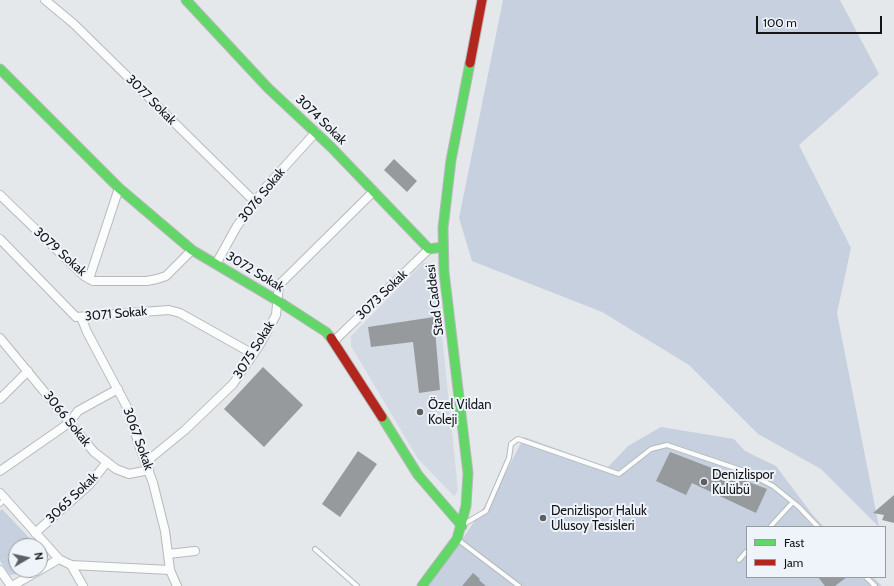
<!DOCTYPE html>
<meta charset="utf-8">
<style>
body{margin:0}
#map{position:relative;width:894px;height:586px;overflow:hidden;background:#e5e8eb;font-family:Cabin,sans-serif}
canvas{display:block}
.legend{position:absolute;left:746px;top:526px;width:140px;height:52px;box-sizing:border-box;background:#eff4fb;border:1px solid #979ba0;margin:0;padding:5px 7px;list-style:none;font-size:12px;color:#141518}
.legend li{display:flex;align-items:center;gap:8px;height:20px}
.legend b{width:20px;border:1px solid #979ba0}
.north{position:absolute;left:8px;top:538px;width:40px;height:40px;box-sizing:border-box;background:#eff4fb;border:1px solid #979ba0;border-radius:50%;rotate:81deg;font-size:11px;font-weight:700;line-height:16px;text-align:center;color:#141518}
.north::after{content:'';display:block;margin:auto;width:14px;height:18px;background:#5d5f62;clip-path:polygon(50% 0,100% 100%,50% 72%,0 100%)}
.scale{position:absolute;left:756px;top:16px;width:126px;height:18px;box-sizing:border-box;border:2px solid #141518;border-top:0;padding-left:5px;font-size:12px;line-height:14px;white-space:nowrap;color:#141518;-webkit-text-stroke:3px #eff4fb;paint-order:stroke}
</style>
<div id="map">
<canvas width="894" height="586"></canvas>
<ul class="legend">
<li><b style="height:5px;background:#63d668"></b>Fast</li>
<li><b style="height:5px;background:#b3261e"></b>Jam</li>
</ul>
<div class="north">N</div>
<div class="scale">100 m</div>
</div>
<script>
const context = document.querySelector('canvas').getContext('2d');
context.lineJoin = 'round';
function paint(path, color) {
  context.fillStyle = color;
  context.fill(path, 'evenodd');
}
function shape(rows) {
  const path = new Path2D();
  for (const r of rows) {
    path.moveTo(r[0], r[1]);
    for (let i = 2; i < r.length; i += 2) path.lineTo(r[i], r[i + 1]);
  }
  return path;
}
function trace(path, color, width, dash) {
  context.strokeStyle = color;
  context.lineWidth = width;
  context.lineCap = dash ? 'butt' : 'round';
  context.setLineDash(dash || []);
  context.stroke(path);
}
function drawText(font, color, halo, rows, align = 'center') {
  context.font = font + ' Cabin,sans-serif';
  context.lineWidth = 4;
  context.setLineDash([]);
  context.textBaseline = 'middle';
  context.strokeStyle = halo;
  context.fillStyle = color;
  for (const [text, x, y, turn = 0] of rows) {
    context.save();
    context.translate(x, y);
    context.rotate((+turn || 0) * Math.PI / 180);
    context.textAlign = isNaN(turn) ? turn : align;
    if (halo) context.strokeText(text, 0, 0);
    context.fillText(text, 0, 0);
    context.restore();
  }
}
paint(shape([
 [423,263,431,263,435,267,458,490,456,494,454,496,418,459,351,346,351,336]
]), '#d4dae3');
paint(shape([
 [503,0,840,0,879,74,799,145,851,248,837,313,879,527,821,469,758,434,689,365,602,312,472,261,459,218],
 [661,427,734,439,745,451,776,466,812,514,824,527,747,527,747,577,873,577,882,586,424,586,465,535,484,507,504,476,524,437,608,467,628,446],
 [2,509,37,546,16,546,16,570,23,570,17,574,10,575,0,561,0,511]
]), '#c7d0de');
paint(shape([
 [394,159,417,181,407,192,384,170],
 [434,317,440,390,419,393,413,342,371,347,368,327],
 [263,367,303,405,264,447,224,409],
 [358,451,377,464,340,517,322,504],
 [670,452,767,489,756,513,692,483,686,495,656,481],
 [894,495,894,523,882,520,884,515,873,513],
 [473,573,480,579,479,580,486,586,462,586],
 [818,577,847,577,835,586,825,586]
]), '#979a9c');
const lane = shape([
 [0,504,5,499],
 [464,524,486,511,509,458,511,444,518,439,619,474,651,449,667,445,744,471,773,486,799,507,818,527],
 [770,527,793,502],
 [457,539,519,586],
 [315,549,357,586],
 [739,560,747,551],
 [866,577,875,586]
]);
const street = shape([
 [45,0,74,24,255,202],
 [0,195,84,276,93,281,147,281,157,279,166,276,192,250],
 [0,239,76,317,169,310,180,313,253,354],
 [216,264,237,226,267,186,316,132],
 [89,279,119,188],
 [81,317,87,332,128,409,139,445,153,483,165,531,170,570],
 [0,338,94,452,116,469,129,474,149,470],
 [334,341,429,249],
 [0,399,28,371],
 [146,462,185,430,233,384,259,346,276,315,279,285,374,191],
 [0,471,69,423,78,411,118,389],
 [0,493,59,559,71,565,170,570,177,586],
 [35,533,89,485,107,462],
 [168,554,195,551],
 [71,565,83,586],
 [0,570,11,586],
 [40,570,59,559],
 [12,586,40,570]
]);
const fast = shape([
 [186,0,268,88,331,147,429,249,443,247],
 [0,69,119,188,192,250,278,301,326,332,331,338],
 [382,417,418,475,462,526],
 [422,586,457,539,466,506,468,473,444,272,443,228,451,160,470,63]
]);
const jam = shape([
 [470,63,482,0],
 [331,338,382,417]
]);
trace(lane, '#b7b9bc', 6);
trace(street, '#b7b9bc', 10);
trace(fast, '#b7b9bc', 11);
trace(jam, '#b7b9bc', 11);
trace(lane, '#fbfcfc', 4);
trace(street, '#fbfcfc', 8);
trace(fast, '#63d668', 9);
trace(jam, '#b3261e', 9);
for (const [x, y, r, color] of [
 [420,412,4,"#5d5f62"],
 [704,482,4,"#5d5f62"],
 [543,518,4,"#5d5f62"]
]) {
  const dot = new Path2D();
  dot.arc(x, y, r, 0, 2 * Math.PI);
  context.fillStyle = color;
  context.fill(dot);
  trace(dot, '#eff4fb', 1.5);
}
drawText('13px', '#141518', '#eff4fb', [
 ["3077 Sokak",151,100,45],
 ["3074 Sokak",321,120,44],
 ["3076 Sokak",262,195,-51],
 ["3079 Sokak",60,252,42],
 ["3072 Sokak",255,272,31],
 ["3073 Sokak",382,295,-44],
 ["Stad Caddesi",435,300,-97],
 ["3071 Sokak",116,314,-5],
 ["3075 Sokak",254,350,-58],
 ["3066 Sokak",67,419,51],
 ["3067 Sokak",138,439,70],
 ["3065 Sokak",72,498,-44]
]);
drawText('13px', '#141518', '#eff4fb', [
 ["Özel Vildan",428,405],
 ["Koleji",428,420],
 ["Denizlispor",712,475],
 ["Kulübü",712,490],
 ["Denizlispor Haluk",551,511],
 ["Ulusoy Tesisleri",551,526]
], 'left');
</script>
